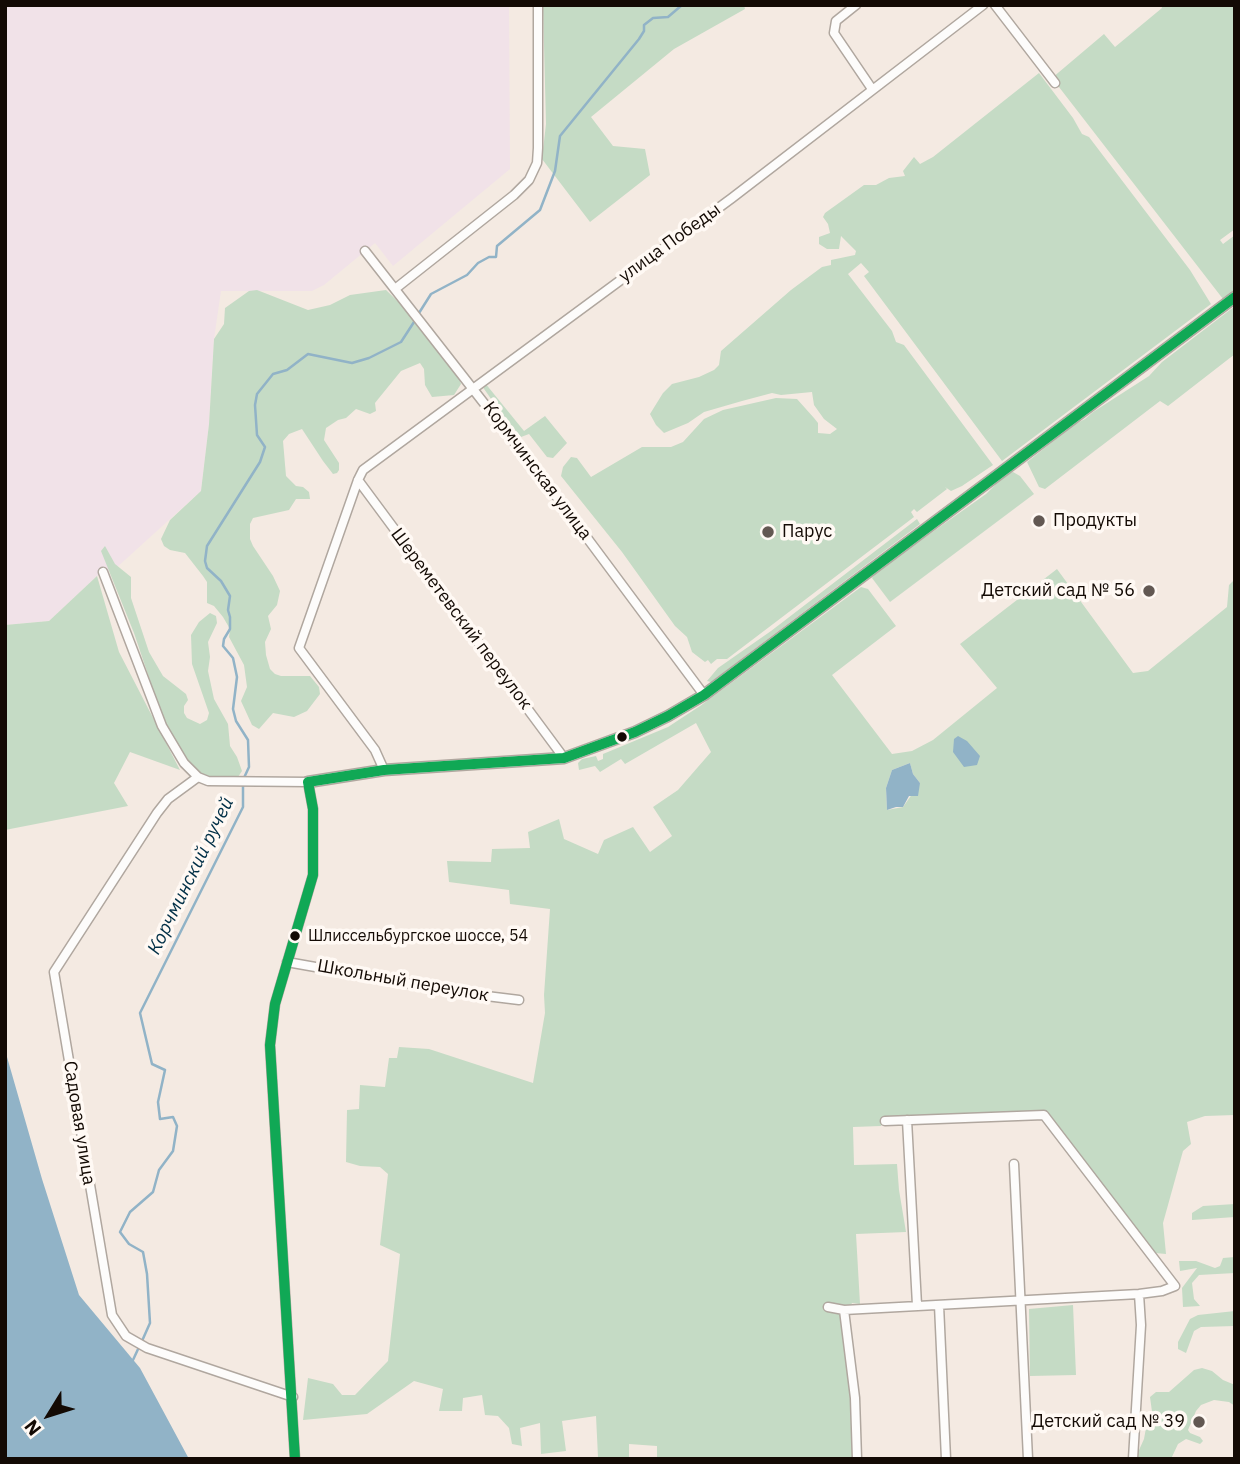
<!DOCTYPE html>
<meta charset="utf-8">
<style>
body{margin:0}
#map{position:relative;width:1240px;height:1464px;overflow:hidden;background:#f4eae2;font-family:"IBM Plex Sans",sans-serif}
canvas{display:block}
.frame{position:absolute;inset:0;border:7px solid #130a04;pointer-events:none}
.north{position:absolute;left:14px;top:1380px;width:70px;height:70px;-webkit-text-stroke:5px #fff9f4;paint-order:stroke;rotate:232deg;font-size:19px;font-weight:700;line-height:28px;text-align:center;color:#130a04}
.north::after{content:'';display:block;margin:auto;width:24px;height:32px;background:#130a04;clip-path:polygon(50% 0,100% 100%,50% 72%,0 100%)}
</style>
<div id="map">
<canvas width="1240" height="1464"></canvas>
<div class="frame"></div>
<div class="north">N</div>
</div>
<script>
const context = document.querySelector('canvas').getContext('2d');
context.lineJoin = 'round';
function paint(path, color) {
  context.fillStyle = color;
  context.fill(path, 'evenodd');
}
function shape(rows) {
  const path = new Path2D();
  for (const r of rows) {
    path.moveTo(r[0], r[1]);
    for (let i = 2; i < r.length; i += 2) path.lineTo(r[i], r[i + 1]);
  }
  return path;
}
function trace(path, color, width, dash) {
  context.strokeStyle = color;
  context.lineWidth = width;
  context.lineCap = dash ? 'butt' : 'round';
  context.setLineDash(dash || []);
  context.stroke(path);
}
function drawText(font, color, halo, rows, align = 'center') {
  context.font = font + ' "IBM Plex Sans",sans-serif';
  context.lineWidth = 7;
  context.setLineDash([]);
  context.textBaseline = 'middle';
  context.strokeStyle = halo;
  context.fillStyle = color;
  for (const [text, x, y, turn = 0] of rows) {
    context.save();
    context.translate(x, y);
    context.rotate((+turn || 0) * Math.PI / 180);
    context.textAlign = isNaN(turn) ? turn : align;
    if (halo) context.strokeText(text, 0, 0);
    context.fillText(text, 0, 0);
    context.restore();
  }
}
paint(shape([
 [5,5,509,5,510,169,393,266,375,243,324,285,312,291,221,291,214,339,209,424,201,491,115,569,97,576,49,621,5,625]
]), '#f1e2e8');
paint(shape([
 [543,5,744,5,745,9,674,49,591,117,613,146,645,149,650,175,590,222,542,159,546,124],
 [1161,5,1235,5,1235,229,1220,240,1223,244,1235,235,1235,290,1223,299,1052,78,1104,34,1115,47,1162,8],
 [1039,73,1073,118,1082,134,1089,137,1190,270,1211,304,1002,461,864,276,869,272,861,263,848,274,892,331,896,342,904,345,993,465,962,486,951,491,945,487,947,489,917,512,914,509,911,512,914,517,727,659,717,659,711,664,708,660,705,662,692,652,687,637,675,626,622,552,561,476,563,467,571,457,577,458,591,477,642,447,671,447,683,442,704,419,723,410,776,398,797,399,814,418,818,423,818,433,830,434,837,429,824,419,814,405,812,392,781,395,772,393,742,401,704,412,688,423,664,433,656,425,650,414,663,393,672,384,699,377,714,370,719,365,721,351,791,290,822,267,831,265,831,260,855,255,856,251,841,236,839,249,827,249,819,244,819,237,830,233,828,224,823,217,825,213,864,185,876,185,889,178,905,176,903,171,914,157,920,164,933,157],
 [257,290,308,310,330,305,350,295,386,290,412,315,414,322,459,377,461,384,454,395,432,397,425,385,424,369,420,363,401,371,379,398,375,403,376,411,370,414,356,409,346,418,338,420,326,428,324,440,339,463,339,470,337,473,333,474,323,461,302,429,289,434,283,441,286,476,296,486,303,487,309,492,310,499,296,499,289,510,253,518,250,524,250,539,253,546,273,576,280,591,277,605,268,616,271,629,265,642,266,655,270,669,275,674,281,676,310,676,319,687,320,694,307,711,294,717,273,713,259,729,252,725,241,701,247,687,244,665,229,637,230,629,223,617,214,606,207,603,207,582,203,576,185,553,170,550,164,546,161,539,170,520,201,491,209,424,214,339,224,324,225,308,249,291],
 [1235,306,1235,354,1168,406,1160,401,1045,489,1039,487,1027,462,1075,424,1085,419,1093,412,1149,376,1162,362],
 [485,383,524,431,545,416,567,443,553,458,547,457,529,434,521,437,503,416,482,386],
 [1013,472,1020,476,1034,494,890,602,872,578,876,572,986,494,1006,474],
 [917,519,920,524,711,682,707,681,718,668,771,631],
 [105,546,115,564,131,577,131,598,149,652,163,676,186,694,188,700,184,706,184,713,187,718,200,724,207,720,209,713,192,664,191,635,199,622,210,613,216,616,217,623,208,642,210,657,208,671,214,699,228,724,230,746,237,757,242,771,238,777,209,778,197,771,178,747,166,728,134,633,101,551],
 [1057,569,1133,673,1148,671,1227,607,1229,585,1235,579,1235,1115,1205,1116,1187,1122,1191,1144,1183,1151,1163,1223,1166,1254,1155,1253,1146,1243,1047,1111,884,1118,881,1126,853,1127,854,1165,897,1164,899,1190,906,1232,856,1234,860,1304,852,1303,846,1316,855,1459,657,1459,657,1446,629,1444,629,1459,598,1457,596,1416,562,1421,566,1451,541,1454,540,1423,520,1428,522,1446,512,1444,509,1428,498,1416,485,1415,482,1395,463,1398,462,1411,439,1411,443,1389,414,1381,367,1414,303,1420,308,1378,333,1384,342,1395,355,1395,388,1361,400,1254,380,1245,388,1174,380,1167,360,1166,346,1162,347,1110,359,1109,360,1085,385,1087,389,1058,397,1058,399,1047,429,1049,533,1083,545,1013,544,995,550,909,510,904,509,890,449,882,447,861,491,862,492,849,530,848,528,832,559,819,564,839,598,854,604,840,633,827,650,852,672,836,653,807,678,790,711,752,696,723,625,764,621,759,600,772,595,766,579,770,578,763,582,759,596,756,598,761,603,759,603,754,668,727,700,706,861,587,868,589,896,626,832,675,892,754,912,751,933,740,997,688,960,644],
 [910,763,913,774,920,783,903,807,887,810,886,788,892,770],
 [97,576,119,652,180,770,130,752,114,783,128,806,5,830,5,625,49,621],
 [1235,1204,1235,1217,1192,1220,1192,1213,1203,1206],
 [1235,1257,1235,1273,1199,1275,1192,1283,1194,1299,1200,1306,1183,1307,1182,1288,1197,1268,1180,1271,1179,1261,1196,1261,1215,1268,1220,1266,1223,1258],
 [1073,1305,1076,1375,1030,1376,1029,1309],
 [1235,1311,1235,1326,1201,1327,1194,1331,1186,1353,1178,1349,1178,1342,1190,1319,1198,1315],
 [1202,1368,1212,1371,1223,1380,1235,1385,1235,1406,1229,1402,1214,1400,1201,1405,1196,1411,1188,1430,1190,1433,1200,1437,1203,1441,1200,1444,1186,1439,1178,1444,1171,1459,1135,1459,1144,1439,1146,1428,1153,1419,1150,1397,1156,1392,1169,1392,1194,1370]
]), '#c5dbc5');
paint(shape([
 [958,736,967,741,980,756,977,765,964,767,953,752,954,739],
 [910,763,913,774,920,783,918,796,909,796,903,807,896,807,887,810,886,788,892,770],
 [5,1050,42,1179,79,1295,140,1368,189,1459,5,1459]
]), '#91b3c7');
trace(shape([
 [419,313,431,294,467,275,478,263,489,257,496,257,497,246,540,210,555,171,560,136,639,39,644,31,644,25,653,18,668,17,682,5],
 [142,1341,150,1323,147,1274,143,1252,129,1244,120,1232,130,1212,153,1192,159,1170,173,1151,177,1126,173,1117,160,1119,158,1102,165,1070,152,1064,140,1013,243,807,243,780,249,767,248,740,236,721,233,709,237,677,233,658,223,646,224,639,230,629,230,617,228,610,230,596,221,581,207,568,205,561,207,546,260,462,265,447,257,435,255,405,257,394,273,374,287,370,308,354,352,363,369,358,401,342,414,322],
 [133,1360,139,1347]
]), '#91b3c7', 2.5);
const minor = shape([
 [856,5,836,21,834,33,872,89],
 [995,5,1055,83],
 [365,251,544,480,704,695],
 [395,289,514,195,529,180,537,163,538,148,538,5],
 [358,480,564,758],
 [103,572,162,726,184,763,198,777,208,781,308,782,313,809,313,875,275,1004,270,1045,295,1459],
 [384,770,375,750,299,648,358,480,363,470,732,198,983,5],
 [198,777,168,799,157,813,54,972,112,1315,126,1336,147,1348,293,1397],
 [287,962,462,993,519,1000],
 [907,1120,917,1305],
 [1014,1164,1028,1459],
 [939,1305,946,1459],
 [828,1307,844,1310,1139,1294,1162,1291,1175,1286,1044,1115,885,1121],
 [844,1310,855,1398,857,1459],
 [1133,1459,1141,1325,1139,1294]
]);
const tertiary = shape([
 [308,782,384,770,564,758,635,732,668,716,704,695,1235,297]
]);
trace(minor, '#b0a79f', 11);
trace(tertiary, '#b0a79f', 13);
trace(minor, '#fdfcfb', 8);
trace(tertiary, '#fdfcfb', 10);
trace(shape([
 [295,1459,270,1045,275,1004,313,875,313,809,308,782,384,770,564,758,635,732,668,716,704,695,1235,297]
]), '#10a855', 10);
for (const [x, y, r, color] of [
 [1039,521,7,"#625852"],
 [768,532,7,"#625852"],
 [1149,591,7,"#625852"],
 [622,737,6,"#130a04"],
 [295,936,6,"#130a04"],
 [1199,1422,7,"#625852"]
]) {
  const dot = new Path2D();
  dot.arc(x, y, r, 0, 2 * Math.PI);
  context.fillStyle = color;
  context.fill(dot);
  trace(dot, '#fff9f4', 2.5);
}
drawText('16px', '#130a04', '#fff9f4', [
 ["Шлиссельбургское шоссе, 54",308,936]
], 'left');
drawText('18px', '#130a04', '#fff9f4', [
 ["улица Победы",670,243,-36],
 ["Кормчинская улица",537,471,53],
 ["Шереметевский переулок",461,619,53],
 ["Школьный переулок",403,981,10],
 ["Садовая улица",79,1123,81]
]);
drawText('18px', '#130a04', '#fff9f4', [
 ["Продукты",1053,521],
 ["Парус",782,532],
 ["Детский сад № 56",1135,591,"right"],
 ["Детский сад № 39",1185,1422,"right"]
], 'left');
drawText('italic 19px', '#002f46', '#fff9f4', [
 ["Корчминский ручей",191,876,-64]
]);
</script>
